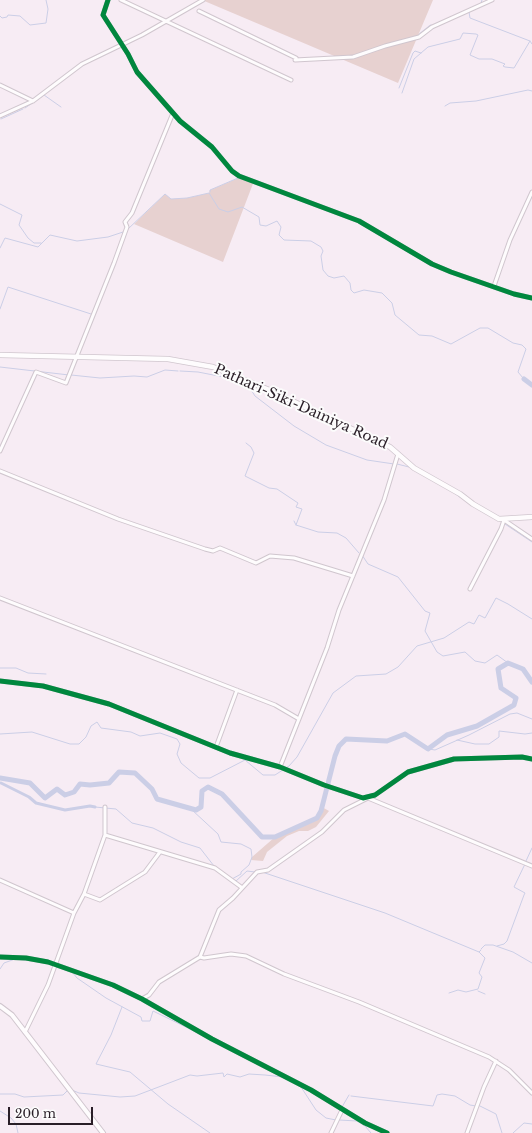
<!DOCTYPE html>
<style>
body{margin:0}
#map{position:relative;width:532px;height:1133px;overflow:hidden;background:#f7ecf4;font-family:"Libre Baskerville",serif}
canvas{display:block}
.scale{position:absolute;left:8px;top:1107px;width:85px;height:18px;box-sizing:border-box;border:2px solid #291e27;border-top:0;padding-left:5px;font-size:12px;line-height:14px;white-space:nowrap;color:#291e27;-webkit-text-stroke:3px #fcfcfc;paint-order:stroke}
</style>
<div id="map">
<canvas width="532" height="1133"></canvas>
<div class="scale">200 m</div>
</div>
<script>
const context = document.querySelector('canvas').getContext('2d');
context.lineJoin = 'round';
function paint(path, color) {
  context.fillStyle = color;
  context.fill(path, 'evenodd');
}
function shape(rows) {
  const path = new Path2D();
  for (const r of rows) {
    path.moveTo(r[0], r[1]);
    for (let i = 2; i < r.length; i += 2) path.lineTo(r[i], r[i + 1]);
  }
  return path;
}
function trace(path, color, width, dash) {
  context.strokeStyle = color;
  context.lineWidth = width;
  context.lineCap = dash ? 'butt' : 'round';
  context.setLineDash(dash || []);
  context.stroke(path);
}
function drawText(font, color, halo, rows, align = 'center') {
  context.font = font + ' "Libre Baskerville",serif';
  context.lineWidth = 4;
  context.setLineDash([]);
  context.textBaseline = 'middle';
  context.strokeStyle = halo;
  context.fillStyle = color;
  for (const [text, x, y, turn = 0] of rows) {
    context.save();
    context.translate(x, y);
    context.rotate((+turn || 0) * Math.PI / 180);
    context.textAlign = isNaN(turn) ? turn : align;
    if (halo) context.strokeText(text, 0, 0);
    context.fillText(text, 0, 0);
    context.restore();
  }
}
paint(shape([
 [202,0,433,0,398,83],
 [241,177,254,181,223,262,134,224,165,194,171,199,187,198,209,193,210,190],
 [322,807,329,811,316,827,308,831,299,831,287,836,267,852,263,861,251,860,252,857,275,837,317,818]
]), '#e7d1d0');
trace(shape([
 [481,3,482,0],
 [469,12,470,18,530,41,532,44],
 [0,16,2,18,7,17,8,15,20,16,30,25,46,23,48,9,46,0],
 [399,88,413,53,415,51,421,53],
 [402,93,414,59,428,47,460,39,463,33,476,34,478,35,470,55,479,59,492,59,505,64,503,66,505,67,514,68,530,41],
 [445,106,450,103,476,101,528,90,532,91],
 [25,108,44,95,61,107],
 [1,119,23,109],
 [210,192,210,190,238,178],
 [0,204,22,215,19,225,28,238,34,243,41,243],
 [128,229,165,194,171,199,187,198,209,193,219,209,228,212,242,207,259,217,260,225,266,226,277,221,281,227,279,235,284,240,311,241,321,247,323,251,321,256,323,270,328,276,334,278,344,276,350,283,351,290,354,293,364,290,382,293,392,303,395,315,419,335,432,336,451,344,480,328,488,328,513,343,522,345,526,349,518,372,523,378],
 [0,248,5,238,38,247,50,235,77,241,108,237,123,232],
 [0,309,8,287,91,314],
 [0,367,69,375],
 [180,371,198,372,239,380,248,385,255,396,294,426,326,445,367,460,394,464],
 [71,375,100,378,134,376,147,377,165,370,178,371],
 [246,443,251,447,254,453,245,476,269,488,277,489,298,503,296,507,302,509,296,525],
 [397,464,409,467],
 [454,493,460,497],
 [294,521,296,525,318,532,337,533,346,538,359,553],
 [505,524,532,542],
 [362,555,368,564,398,577,425,611,430,613,425,631,437,652,443,656,465,652,475,661,485,663,497,655,508,663],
 [0,668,16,668,28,673,46,674],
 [0,734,32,732,70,744,79,744,86,737,91,726,97,722,101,728,131,732,140,736,160,733,177,739,180,744,177,754,181,763,199,778,210,778,245,760,263,775,275,775,289,766,297,757,333,693,356,676,386,674,398,667,417,646,444,638,469,622,474,624,479,615,485,618,496,598,508,604,532,619],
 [457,740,475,744,489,744,499,737,499,731,525,734,532,733],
 [429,749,435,750,469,735,510,714,517,713,532,719],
 [95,807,116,809,132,823,153,828,181,842,200,848,214,866],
 [192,810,218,834,221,842,241,844,251,849,252,857,249,865,241,872,241,874,232,879],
 [526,861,532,848],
 [262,872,385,913,479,952,481,950],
 [233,880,236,881,247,871,255,872],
 [497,946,504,944,507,941,524,895,525,893,514,887,525,864],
 [481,949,485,945,493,945,513,952,532,963],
 [0,969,4,963,15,959,41,962],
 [64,969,73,973,77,978,106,998,141,1017,142,1021,150,1021,153,1011,198,1033],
 [478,991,485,994],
 [449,993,458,990,466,992,478,989,482,977,479,973,485,958,479,952],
 [122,1007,111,1035,96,1064,130,1072,168,1104,210,1133],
 [302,1084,318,1093],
 [72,1090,79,1093,120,1097,135,1096,190,1075,197,1076,223,1073,224,1077,227,1074,240,1077,249,1074,265,1075,283,1077,301,1087,316,1110,326,1118,336,1120],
 [0,1094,15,1094,24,1097,63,1095,68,1090],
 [351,1096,433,1106,437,1095,442,1094,455,1096,470,1105,476,1106],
 [324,1097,335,1103],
 [478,1105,496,1114,502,1133],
 [340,1106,342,1107,349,1095],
 [0,1111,11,1118,16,1124,18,1133],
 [339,1120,357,1121,365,1126,371,1133],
 [513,1133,524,1123,532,1124]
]), '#cbcee6', 1);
trace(shape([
 [421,34,431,26],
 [1,783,29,797,36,803,65,810,90,806,95,807]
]), '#cbcee6', 3);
trace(shape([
 [524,379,532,385],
 [0,778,30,783,45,798,57,789,65,795,74,792,80,784,90,785,109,783,119,772,135,773,152,789,157,799,196,810,201,807,202,791,208,787,222,794,262,837,275,837,317,818,321,811,335,756,339,746,346,739,387,741,405,734,428,749,447,735,477,726,514,705,516,698,501,688,498,669,508,663,523,669,532,682]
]), '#cbcee6', 5);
const minor = shape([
 [108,0,103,15,128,54,137,72,180,121,212,147,232,171,239,176,359,221,432,264,451,272,514,294,532,298],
 [121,0,291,80],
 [199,11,296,58],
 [295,60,353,57,385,46,419,37,432,27,492,0],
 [0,85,33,101],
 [0,116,33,101,82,64,142,35,203,0],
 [494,286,510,240,532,192],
 [0,451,36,372,66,383,114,263,127,227,125,222,132,213,173,113],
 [0,471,118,519,205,549,213,551,220,548,256,563,270,556,294,558,353,576],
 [470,589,501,529,504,520,532,539],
 [0,598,275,705,299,719],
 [0,681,43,686,109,704,230,753,280,767,324,785,363,798,375,795,408,772,454,759,522,757,532,759],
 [216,747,237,690],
 [280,767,327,648,339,610,384,500,398,454],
 [105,835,105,807],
 [0,880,74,913],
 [84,894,105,835,215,868,241,887],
 [0,957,26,958,48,962,113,985,142,999,212,1039,311,1090,365,1123,387,1133],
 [200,957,204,958,231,954,246,956,284,974,359,1002,489,1057,509,1070,532,1093],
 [142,999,149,995,159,982,200,957,219,910,233,898,257,872,268,870,322,832,344,810,368,798,532,866],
 [25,1032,48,985,74,913,84,894,100,900,145,872,160,852],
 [331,1133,342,1110],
 [467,1133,484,1087,496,1061]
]);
const tertiary = shape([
 [0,1006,12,1015,103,1133]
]);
const secondary = shape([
 [0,355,168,359,213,367,267,389,390,447,414,468,460,494,473,504,499,519,532,517]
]);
trace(minor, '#d0c6ce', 5);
trace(tertiary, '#d0c6ce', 6);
trace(secondary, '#d0c6ce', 6);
trace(minor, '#fefcfd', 3);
trace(tertiary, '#fefcfd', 4);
trace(secondary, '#fefcfd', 4.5);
trace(shape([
 [108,0,103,15,128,54,137,72,180,121,212,147,232,171,239,176,359,221,432,264,451,272,514,294,532,298],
 [0,681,43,686,109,704,230,753,280,767,324,785,363,798,375,795,408,772,454,759,522,757,532,759],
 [0,957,26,958,48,962,113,985,142,999,212,1039,311,1090,365,1123,387,1133]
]), '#00873e', 5);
drawText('14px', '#291e27', '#fcfcfc', [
 ["Pathari-Siki-Dainiya Road",301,407,24]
]);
</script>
